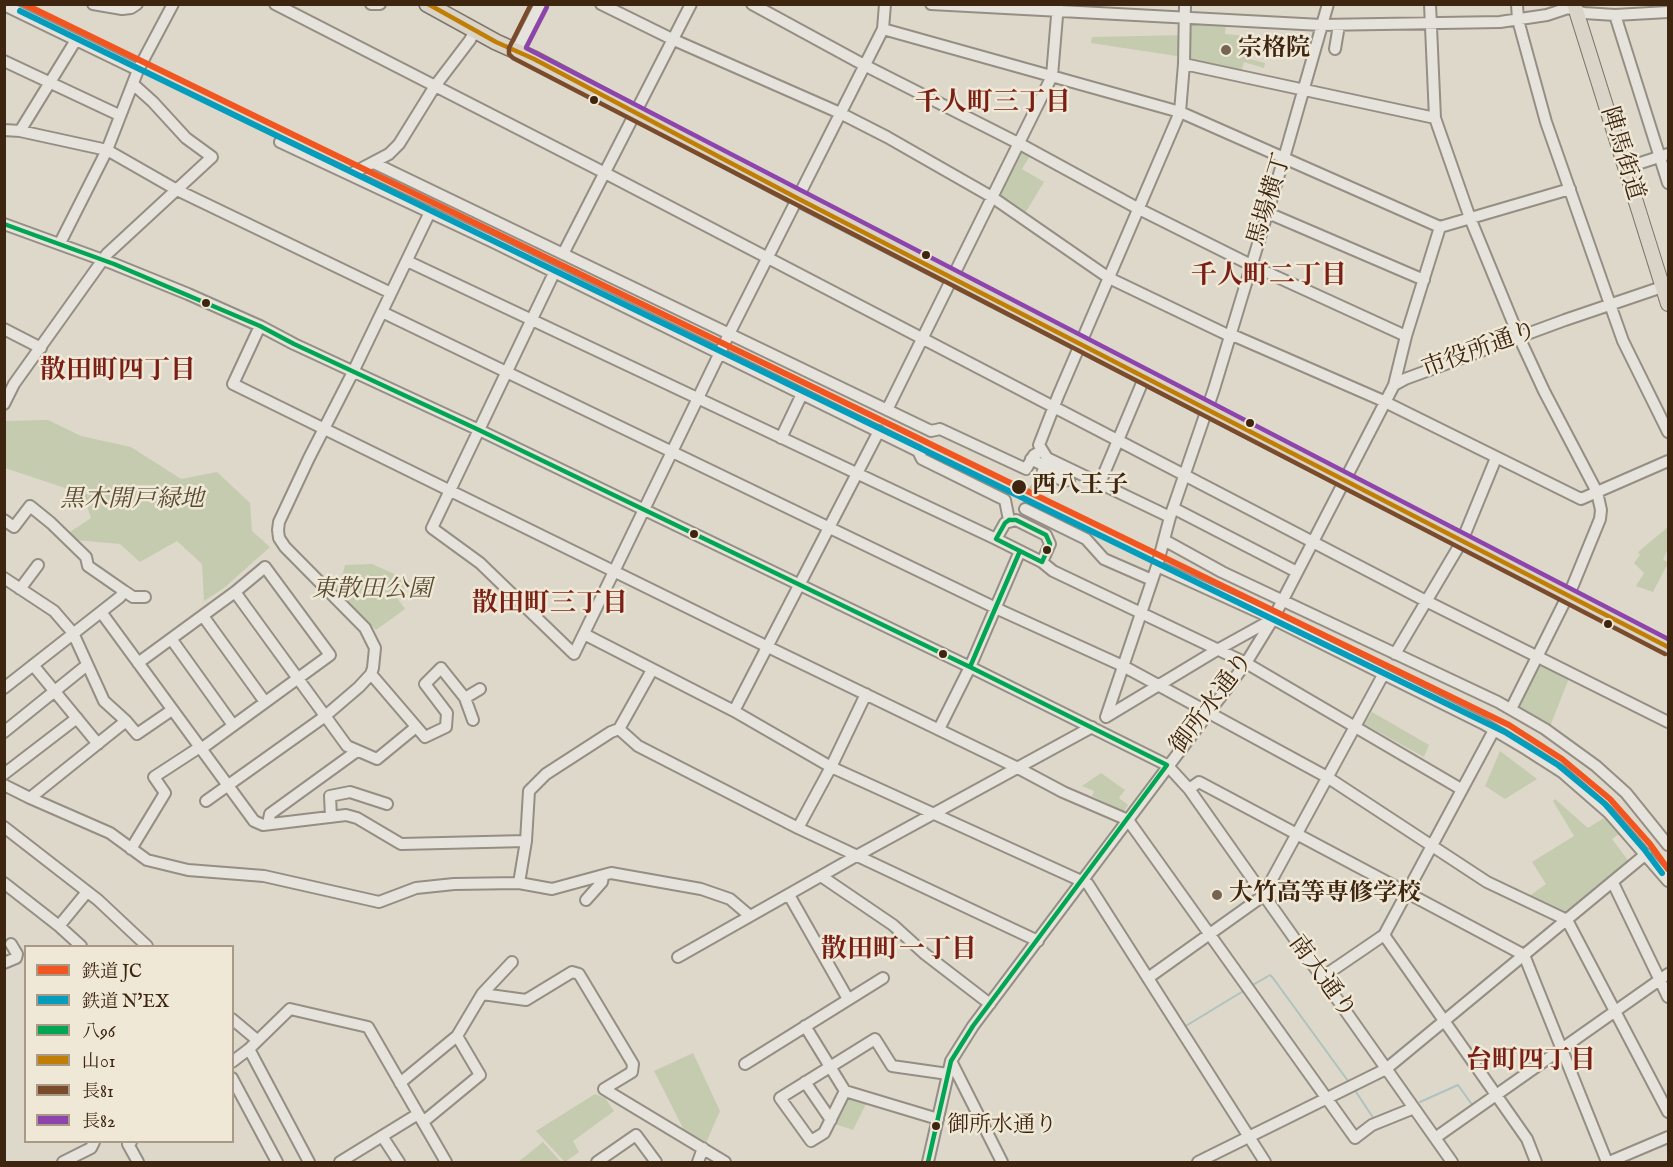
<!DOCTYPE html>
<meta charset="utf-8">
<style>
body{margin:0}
#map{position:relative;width:1673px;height:1167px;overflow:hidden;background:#ded8ca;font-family:"IM FELL English","Noto Serif JP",serif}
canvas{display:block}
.frame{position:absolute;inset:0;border:6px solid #3e250f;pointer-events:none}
.legend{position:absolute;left:24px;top:945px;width:210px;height:198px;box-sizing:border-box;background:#efe8d7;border:2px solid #a89a87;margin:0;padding:8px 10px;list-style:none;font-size:18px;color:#3e250f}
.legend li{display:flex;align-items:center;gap:12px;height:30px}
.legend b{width:30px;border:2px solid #a89a87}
</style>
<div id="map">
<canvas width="1673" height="1167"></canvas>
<div class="frame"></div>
<ul class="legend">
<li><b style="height:8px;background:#f15620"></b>鉄道 JC</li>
<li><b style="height:8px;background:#069cbb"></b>鉄道 N'EX</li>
<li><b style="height:8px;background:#00a651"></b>八96</li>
<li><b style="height:8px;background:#c07f04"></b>山01</li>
<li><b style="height:8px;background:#7a4b2a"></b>長81</li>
<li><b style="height:8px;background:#8e44ad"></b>長82</li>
</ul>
</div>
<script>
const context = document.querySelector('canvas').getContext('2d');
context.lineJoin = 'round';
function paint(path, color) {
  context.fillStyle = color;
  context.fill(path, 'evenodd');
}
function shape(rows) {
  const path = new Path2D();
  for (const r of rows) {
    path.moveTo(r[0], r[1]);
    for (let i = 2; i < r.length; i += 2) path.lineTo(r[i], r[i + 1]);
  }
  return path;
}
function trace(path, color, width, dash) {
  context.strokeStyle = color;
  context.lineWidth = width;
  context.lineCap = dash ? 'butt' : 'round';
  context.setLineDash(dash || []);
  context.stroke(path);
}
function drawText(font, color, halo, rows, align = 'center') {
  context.font = font + ' "IM FELL English","Noto Serif JP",serif';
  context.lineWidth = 5;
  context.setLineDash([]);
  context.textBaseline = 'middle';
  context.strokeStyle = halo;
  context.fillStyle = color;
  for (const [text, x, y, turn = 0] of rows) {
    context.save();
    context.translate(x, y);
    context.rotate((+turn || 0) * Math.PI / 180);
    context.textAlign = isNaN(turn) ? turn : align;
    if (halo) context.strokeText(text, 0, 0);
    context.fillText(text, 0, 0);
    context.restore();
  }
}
paint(shape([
 [1184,22,1226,24,1225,34,1249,36,1245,58,1265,63,1264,68,1244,62,1240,76,1184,64,1183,57,1091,43,1092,37,1184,35],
 [1024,150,1031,154,1022,169,1044,182,1024,215,995,195,1018,153],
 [48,420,81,436,131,447,181,479,217,472,250,503,252,531,270,547,224,588,204,601,202,564,177,541,140,562,120,544,75,540,70,532,91,518,83,494,5,468,4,421],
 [1668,527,1668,549,1663,559,1668,563,1653,592,1636,586,1644,573,1634,563,1640,555,1638,552],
 [372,564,410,581,397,598,405,609,376,630,327,580,328,576,342,576,345,565],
 [1538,656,1571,673,1549,729,1516,709],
 [1372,712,1429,745,1424,757,1364,724],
 [1500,751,1537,779,1505,799,1485,786],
 [1101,773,1125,790,1119,798,1128,805,1124,811,1092,796,1094,791,1082,786],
 [1555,799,1588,828,1607,816,1622,832,1612,839,1630,863,1567,914,1528,897,1546,884,1532,862,1574,836,1553,801],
 [693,1053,720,1111,705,1145,685,1132,654,1071],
 [595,1094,605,1098,614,1111,573,1141,579,1152,565,1162,536,1131],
 [846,1097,867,1102,853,1130,832,1123],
 [543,1142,561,1162,518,1162]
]), '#c4cbae');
trace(shape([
 [1251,986,1270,975,1273,978,1348,1081],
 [1184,1027,1245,990],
 [1354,1089,1374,1119],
 [1420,1102,1458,1085,1473,1106]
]), '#aec2c0', 2);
trace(shape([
 [1025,509,1043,471]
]), '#beb4a5', 10, [10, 5]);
const minor = shape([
 [93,4,122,9,131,8,137,4],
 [275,4,605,173,1426,601,1668,722],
 [371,4,380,4],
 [601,4,674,40,840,113,887,137,992,197,1109,278,1230,336],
 [752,4,864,65,1020,144,1139,209,1251,265,1406,336],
 [931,4,1321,25,1500,22,1547,15,1568,8,1584,13,1615,15,1668,12],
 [1430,4,1435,118,1470,218,1519,337,1544,391,1597,492,1601,510,1600,519,1573,585,1511,709],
 [1517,4,1518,20,1546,122,1612,310,1623,341,1668,432],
 [4,5,138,70],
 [1615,15,1668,183],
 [883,29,1180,112,1440,227,1570,189],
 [1335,49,1339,25],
 [516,51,540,4],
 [4,61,119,115],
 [1184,64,1435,118],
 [4,130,20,131,107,150,177,190,391,293],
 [20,131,76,40],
 [280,142,493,242,918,451,922,459,1005,500,1009,520],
 [374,163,931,431,940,429,1026,469,1034,455,1041,451],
 [1625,168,1668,154],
 [351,174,389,154,399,144,435,86,470,40,475,30],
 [1268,213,1424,280],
 [4,224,114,264,188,294,260,326,294,344,479,430,970,667,1167,765,1189,789,1452,1162],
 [60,243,107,150,138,70,173,4],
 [563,254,691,4],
 [407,261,996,539,1042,562,1053,571,1246,663,1461,789],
 [554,273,432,528,480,563,574,654,729,334,883,29,885,4],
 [382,312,1002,611,1123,666,1327,777,1487,882,1567,920,1668,1112],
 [260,326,233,384,768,647,1018,768,1063,792,1128,820,1355,1138,1372,1125,1414,1108],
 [4,329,41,348],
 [1230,334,1379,399,1581,499,1668,461],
 [1394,385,1406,336,1440,227],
 [4,404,14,384,107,254,212,157,186,138,153,102,133,84],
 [887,410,1052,76,1058,4],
 [781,438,802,394],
 [1031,459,1068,478,1069,480,1064,481,1043,471],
 [1100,483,1145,376],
 [1173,508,1297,572],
 [1025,509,1086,539,1104,559,1152,580],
 [1170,517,1047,458,1039,445,1058,396,1180,112,1184,64,1185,4],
 [4,520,14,527,30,506,51,523,86,557,88,566,124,591,120,597,4,688],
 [996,539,1005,523,1016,520,1046,535,1050,544,1042,562],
 [1164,540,1222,572,1498,702,1545,729,1596,766,1626,793,1668,845],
 [1157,566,1267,616,1484,724,1526,749,1562,772,1609,813,1668,881],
 [4,578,54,611,73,633,104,701,126,721,137,734,172,710],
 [20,589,38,565],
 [124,591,133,597,145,597],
 [101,612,254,821,263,825,346,815,357,818,401,844,526,841],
 [203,616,265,702],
 [584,634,734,711,831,767,1088,884,1265,1162],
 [172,640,233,725],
 [1395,654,1462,541,1496,458],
 [138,663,235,592,347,746,377,759,416,727],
 [33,665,98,744],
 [371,674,425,737,446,727,447,713,425,684,441,668,465,698,480,689],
 [465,698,473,720],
 [734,711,879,431],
 [1106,717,1157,566,1170,517,1214,389,1284,158,1328,4],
 [1106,717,1217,650,1273,619],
 [619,729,638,746,798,828,1038,941],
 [939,729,970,667,1020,551],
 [4,732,87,665],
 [201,749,330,655,265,567,235,592],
 [4,774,77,718],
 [4,785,30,798,110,833,147,860,188,870,264,876,379,902,416,888,454,884,519,883,552,889,611,873,701,889,730,899,750,916],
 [1189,789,1199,782,1524,955,1607,1162],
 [30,798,126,721],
 [206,801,324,717,359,687,371,674,373,668,375,648,365,628,285,547,279,538,278,530,279,522,309,458,353,372,430,212],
 [331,817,330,796,350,792,387,804],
 [268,824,270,814,357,751],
 [4,827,98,900,147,946],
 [798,828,831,767,866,694],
 [131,849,165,793,154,777,200,747],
 [821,876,893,925,925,954,990,1004],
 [4,883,59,926,81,946],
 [519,883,526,841,529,791,546,774,611,732,619,729,652,670],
 [1613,883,1668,997],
 [789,895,848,999],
 [586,900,602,882,603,876],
 [59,926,87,892],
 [1384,935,1527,1139,1536,1162],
 [678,957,858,855,1092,727],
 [4,963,16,958,17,954,11,944],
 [1148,978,1263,896,1383,675],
 [1321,978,1384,935,1494,730],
 [482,994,512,962],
 [232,1019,257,1040],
 [805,1026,845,1091,938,1119],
 [249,1049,309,1162],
 [951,1061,1002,1162],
 [232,1062,249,1049,290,1009,368,1027,446,1162],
 [745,1064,883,978],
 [232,1078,277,1162],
 [805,1082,831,1120],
 [400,1083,457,1036,482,994,526,1000,572,972,579,974,633,1064,632,1072,604,1089,725,1162],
 [845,1091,824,1133,811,1141,780,1098,875,1039,892,1066,948,1074],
 [423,1122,480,1075,457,1036],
 [382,1136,399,1162],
 [1435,1138,1668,974],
 [131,1142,128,1144,138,1162],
 [63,1162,91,1148,94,1142],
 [340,1162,418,1114],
 [597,1162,636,1135,656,1162],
 [698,1162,703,1148],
 [928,1162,951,1061,973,1026,1246,663,1273,619,1394,385,1405,379,1565,320,1668,285],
 [1198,1162,1386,1069,1646,854],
 [1609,1162,1668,1137]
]);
const major = shape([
 [1574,4,1668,304]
]);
const highway = shape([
 [427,4,496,42,534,59,797,198,1668,647]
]);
trace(minor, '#958e84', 14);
trace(major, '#7e766b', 16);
trace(highway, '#7e766b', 18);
trace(minor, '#e6e3dc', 10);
trace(major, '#dad3c7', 14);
trace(highway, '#dad3c7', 15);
trace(shape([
 [4,224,114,264,260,326,294,344,479,430,970,667,1167,765,973,1026,951,1061,928,1162],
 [1009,520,1016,520,1046,535,1050,544,1042,562,996,539,1005,523,1009,520],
 [970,667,1020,551]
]), '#00a651', 4.5);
trace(shape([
 [428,4,496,42,534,59,797,198,1668,647]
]), '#c07f04', 4.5);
trace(shape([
 [531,4,509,48,509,54,513,58,1665,654]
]), '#7a4b2a', 4.5);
trace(shape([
 [547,7,526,48,1668,639]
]), '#8e44ad', 4.5);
trace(shape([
 [24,4,1509,725,1562,759,1610,799,1650,844,1668,869]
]), '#f15620', 6);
trace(shape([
 [20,11,1505,732,1558,765,1605,804,1644,849,1662,873]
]), '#069cbb', 6);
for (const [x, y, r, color] of [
 [1226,50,6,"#766450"],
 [594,100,5,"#3e250f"],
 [926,255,5,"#3e250f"],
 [206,303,5,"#3e250f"],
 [1250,423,5,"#3e250f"],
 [1019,487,8,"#3e250f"],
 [694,534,5,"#3e250f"],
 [1047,550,5,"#3e250f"],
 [1608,624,5,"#3e250f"],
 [943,654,5,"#3e250f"],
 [1217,895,6,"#766450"],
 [936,1126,5,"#3e250f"]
]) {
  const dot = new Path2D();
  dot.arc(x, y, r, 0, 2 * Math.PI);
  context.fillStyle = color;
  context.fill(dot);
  trace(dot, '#efe8d7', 2);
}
drawText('22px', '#3e250f', '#efe8d7', [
 ["御所水通り",947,1126]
], 'left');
drawText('bold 24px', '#3e250f', '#efe8d7', [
 ["宗格院",1238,50],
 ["大竹高等専修学校",1229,895]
], 'left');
drawText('24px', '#3e250f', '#efe8d7', [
 ["陣馬街道",1621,154,73],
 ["馬場横丁",1271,200,-73],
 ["市役所通り",1480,351,-20],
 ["御所水通り",1213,704,-53],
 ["南大通り",1321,978,54]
]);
drawText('bold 24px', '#3e250f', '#efe8d7', [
 ["西八王子",1032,487]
], 'left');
drawText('italic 24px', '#5a4c31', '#efe8d7', [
 ["黒木開戸緑地",132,501],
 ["東散田公園",372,591]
]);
drawText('bold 26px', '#7a1f14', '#efe8d7', [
 ["千人町三丁目",993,105],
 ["千人町二丁目",1269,278],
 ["散田町四丁目",118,373],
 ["散田町三丁目",550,606],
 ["散田町一丁目",899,952],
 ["台町四丁目",1531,1063]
]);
</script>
